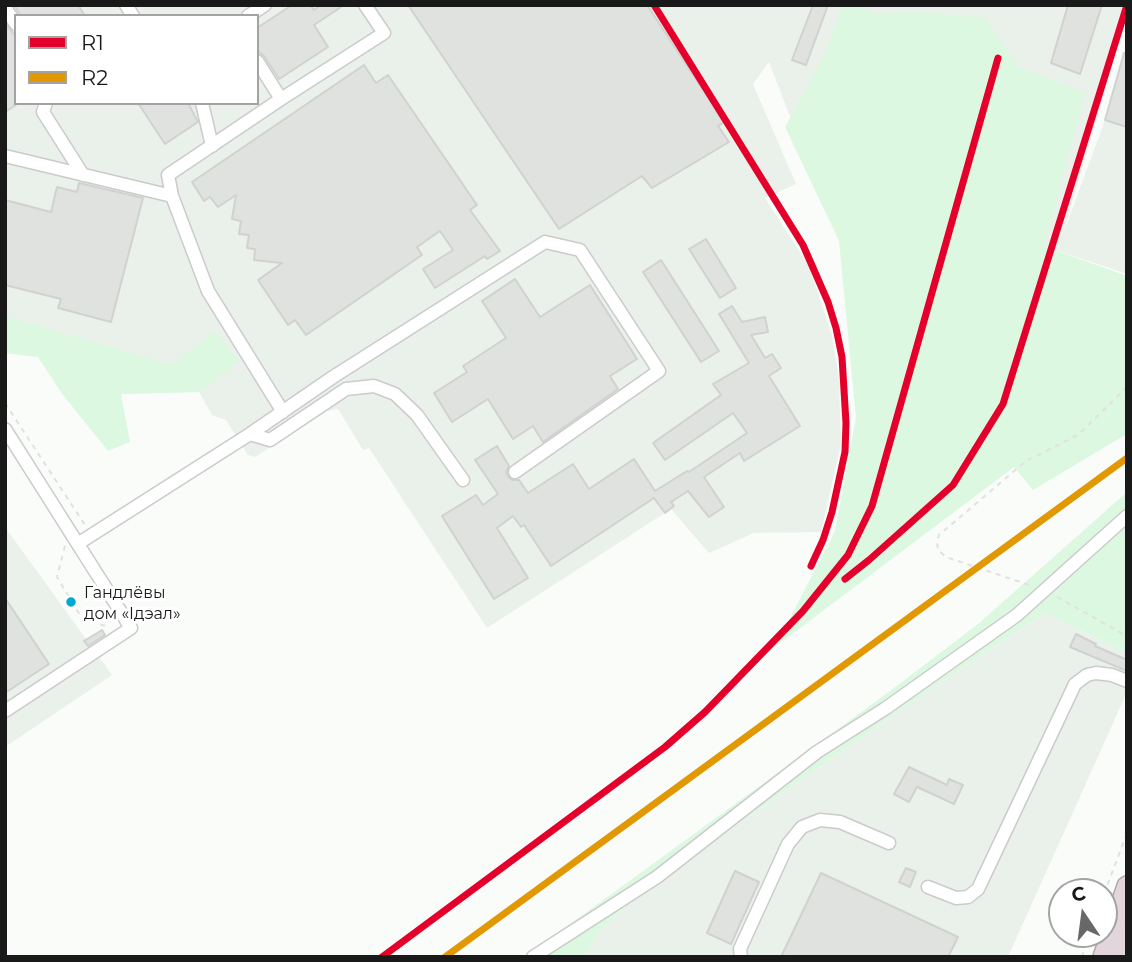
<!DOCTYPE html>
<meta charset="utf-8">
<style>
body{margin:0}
#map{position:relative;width:1132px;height:962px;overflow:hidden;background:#fafcfa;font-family:Montserrat,sans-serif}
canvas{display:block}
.frame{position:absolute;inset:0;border:7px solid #181918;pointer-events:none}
.legend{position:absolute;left:14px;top:14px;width:245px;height:91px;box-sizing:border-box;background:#fff;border:2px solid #a3a3a3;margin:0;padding:9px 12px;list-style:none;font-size:21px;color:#181918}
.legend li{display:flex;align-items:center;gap:14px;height:35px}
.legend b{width:35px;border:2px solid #a3a3a3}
.north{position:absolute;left:1048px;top:878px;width:70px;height:70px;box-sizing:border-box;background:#fff;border:2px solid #a3a3a3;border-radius:50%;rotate:347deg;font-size:19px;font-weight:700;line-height:28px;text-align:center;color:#181918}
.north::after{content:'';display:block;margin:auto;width:24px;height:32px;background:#676867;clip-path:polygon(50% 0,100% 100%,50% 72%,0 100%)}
</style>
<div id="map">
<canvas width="1132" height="962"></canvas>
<div class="frame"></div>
<ul class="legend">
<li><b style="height:9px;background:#e4002b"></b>R1</li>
<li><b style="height:9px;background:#e19802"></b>R2</li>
</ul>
<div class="north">С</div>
</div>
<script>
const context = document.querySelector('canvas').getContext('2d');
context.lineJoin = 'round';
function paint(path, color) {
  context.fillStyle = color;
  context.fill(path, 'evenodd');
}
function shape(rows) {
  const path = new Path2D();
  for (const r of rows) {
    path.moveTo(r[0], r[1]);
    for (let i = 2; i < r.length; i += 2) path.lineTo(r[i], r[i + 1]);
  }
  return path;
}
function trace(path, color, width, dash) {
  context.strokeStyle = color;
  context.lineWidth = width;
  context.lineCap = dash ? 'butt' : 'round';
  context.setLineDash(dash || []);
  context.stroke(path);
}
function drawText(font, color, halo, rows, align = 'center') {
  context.font = font + ' Montserrat,sans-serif';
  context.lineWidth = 6;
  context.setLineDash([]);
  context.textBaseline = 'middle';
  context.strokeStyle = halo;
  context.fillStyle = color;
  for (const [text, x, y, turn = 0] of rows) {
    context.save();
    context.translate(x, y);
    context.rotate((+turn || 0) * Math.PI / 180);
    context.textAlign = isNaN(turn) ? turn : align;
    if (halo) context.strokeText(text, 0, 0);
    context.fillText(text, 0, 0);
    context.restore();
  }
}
paint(shape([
 [5,5,1127,5,1106,87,1063,234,1105,120,1127,43,1127,274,1044,246,821,197,769,62,753,84,796,184,765,198,809,266,832,335,839,378,841,444,821,532,754,533,709,553,671,509,487,628,369,448,363,450,338,409,327,411,255,457,248,455,226,420,212,415,199,392,63,395,38,357,5,353],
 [16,16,257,16,257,103,16,103],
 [5,527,112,675,5,747],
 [1045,613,1127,653,1127,692,1008,957,585,957,596,935,637,895,941,682]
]), '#eaf1eb');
paint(shape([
 [843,5,863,5,872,13,919,12,986,18,1019,67,1085,93,1044,246,1127,276,1127,434,1033,490,1014,467,775,647,835,531,856,418,839,241,785,127,822,60],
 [5,316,172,365,214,331,239,361,200,392,121,394,130,442,108,451,63,395,38,357,5,353],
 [1127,492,1127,653,1045,613,941,682,637,895,597,934,585,957,525,957,890,691,978,624]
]), '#ddf8e1');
const building = shape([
 [14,5,78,5,85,16,21,16,14,5],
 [292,5,310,5,314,10,321,5,344,5,314,25,328,47,279,79,264,56,257,50,257,28,292,5],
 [408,5,647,5,724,122,718,126,729,142,652,188,642,176,559,229,408,5],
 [813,5,828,5,806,65,792,60,813,5],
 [1068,5,1102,5,1080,74,1051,63,1068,5],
 [5,24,16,36,16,105,5,112,5,24],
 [1124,53,1127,53,1127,127,1105,120,1124,53],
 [364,65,376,83,388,75,477,205,470,210,500,251,487,259,485,256,435,288,423,269,453,250,440,231,417,247,422,255,306,335,295,320,288,325,258,280,282,263,254,260,255,249,247,248,249,235,239,234,241,221,232,219,236,195,218,207,210,197,204,201,192,182,364,65],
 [138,103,188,103,198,122,165,144,138,103],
 [79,183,143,198,111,322,58,308,61,299,5,285,5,200,51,212,57,187,77,192,79,183],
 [706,239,736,288,720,298,689,249,706,239],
 [661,260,719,351,701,362,643,272,661,260],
 [515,279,540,317,590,285,637,359,610,376,618,389,543,442,533,426,513,439,488,399,452,422,434,393,467,372,463,366,506,338,482,301,515,279],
 [732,306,742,322,765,317,768,332,751,335,765,358,772,354,781,368,769,376,800,426,744,461,740,453,704,477,724,507,709,517,688,491,671,502,674,506,665,513,654,498,551,566,524,525,521,527,513,516,497,528,528,578,494,599,442,516,476,495,483,505,498,494,475,460,497,446,509,466,506,472,508,476,512,480,519,480,528,493,573,464,589,489,634,459,655,491,687,471,689,472,747,433,733,413,665,460,653,443,721,395,713,384,749,363,719,314,732,306],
 [5,598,49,664,5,693,5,598],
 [102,630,105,635,88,646,84,641,102,630],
 [1076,634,1096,644,1095,646,1127,660,1127,671,1070,647,1076,634],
 [909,767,947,785,949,779,963,785,954,804,917,787,909,802,894,794,909,767],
 [906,868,916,872,910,887,899,882,906,868],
 [735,871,759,882,731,944,707,933,735,871],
 [821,873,958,937,948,957,781,957,821,873]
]);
paint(building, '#e0e2e0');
trace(building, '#d0d2d0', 2);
const minor = shape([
 [126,5,133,16],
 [5,8,16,24],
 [248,16,265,5],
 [257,61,281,99,168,175,172,196,208,291,283,412],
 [281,99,384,33,365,5],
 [46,103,43,112,83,175],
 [202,103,212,146],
 [5,156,172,196],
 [5,429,131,628,5,711],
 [250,434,270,440,346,389,374,386,395,394,417,415,463,480],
 [79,543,250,434,333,377,545,242,580,250,659,371,515,472],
 [928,887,956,898,968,897,978,889,1075,684,1087,675,1096,673,1112,675,1127,681],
 [533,957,657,877,817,752,886,708,1017,615,1127,516],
 [741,957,740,949,788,844,802,827,820,820,840,822,889,843]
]);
const highway = shape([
 [1103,957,1127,886],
 [1119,957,1127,932]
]);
trace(minor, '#cacbca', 15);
trace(highway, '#b3a6ac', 22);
trace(shape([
 [5,403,85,525],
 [65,546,57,577,83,620,106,626,108,629],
 [1029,585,946,557,938,550,937,541,939,535,1026,461,1078,435,1127,387],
 [1057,597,1127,636],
 [1104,894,1127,833],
 [1082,957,1089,934]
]), '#e0e1e0', 2, [5, 5]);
trace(minor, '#fefffe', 12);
trace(highway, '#e2d6dc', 19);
trace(shape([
 [654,5,803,245,828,302,836,328,842,357,846,423,845,452,832,512,823,540,811,566],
 [845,579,869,560,953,485,1003,404,1127,5],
 [382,957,665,747,705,712,803,611,848,555,872,506,998,58]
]), '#e4002b', 7);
trace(shape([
 [445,957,1127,458]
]), '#e19802', 7);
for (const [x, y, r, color] of [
 [71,602,6,"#00a9ce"]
]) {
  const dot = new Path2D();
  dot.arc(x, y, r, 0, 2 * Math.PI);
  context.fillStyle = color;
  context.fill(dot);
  trace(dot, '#fff', 2.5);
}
drawText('16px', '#181918', '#fff', [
 ["Гандлёвы",84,593],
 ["дом «Ідэал»",84,614]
], 'left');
</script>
